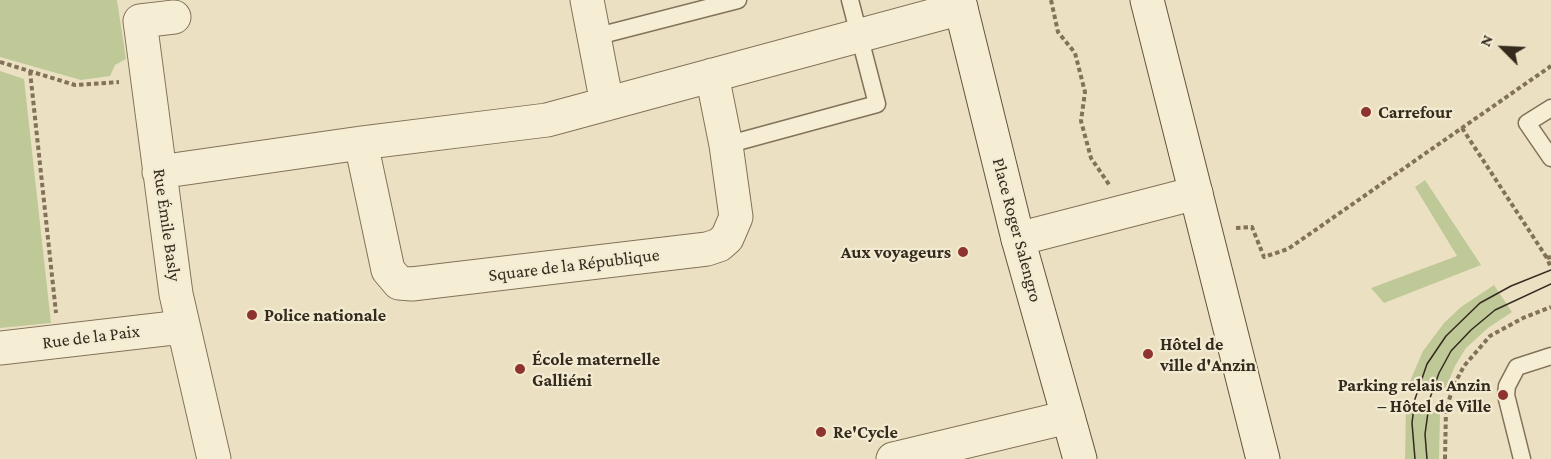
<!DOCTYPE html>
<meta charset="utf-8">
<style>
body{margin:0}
#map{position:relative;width:1551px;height:459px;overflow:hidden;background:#ebe1c2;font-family:"Crimson Pro",serif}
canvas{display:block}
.north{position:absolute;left:1473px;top:18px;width:60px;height:60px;-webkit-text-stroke:4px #f3ebd1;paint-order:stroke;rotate:294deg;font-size:16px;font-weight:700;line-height:24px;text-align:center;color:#342a1e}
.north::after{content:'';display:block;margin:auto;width:21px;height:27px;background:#342a1e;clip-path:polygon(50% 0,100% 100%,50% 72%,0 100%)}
</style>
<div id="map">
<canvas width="1551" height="459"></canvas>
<div class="north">N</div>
</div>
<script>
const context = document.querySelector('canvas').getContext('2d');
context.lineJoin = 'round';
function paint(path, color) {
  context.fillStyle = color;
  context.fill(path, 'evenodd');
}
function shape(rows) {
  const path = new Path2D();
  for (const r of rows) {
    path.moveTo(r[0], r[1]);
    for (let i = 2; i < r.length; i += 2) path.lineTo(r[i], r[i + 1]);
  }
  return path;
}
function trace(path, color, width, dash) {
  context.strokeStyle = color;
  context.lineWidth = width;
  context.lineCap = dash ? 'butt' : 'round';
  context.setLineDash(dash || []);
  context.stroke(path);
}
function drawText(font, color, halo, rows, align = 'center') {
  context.font = font + ' "Crimson Pro",serif';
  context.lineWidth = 4.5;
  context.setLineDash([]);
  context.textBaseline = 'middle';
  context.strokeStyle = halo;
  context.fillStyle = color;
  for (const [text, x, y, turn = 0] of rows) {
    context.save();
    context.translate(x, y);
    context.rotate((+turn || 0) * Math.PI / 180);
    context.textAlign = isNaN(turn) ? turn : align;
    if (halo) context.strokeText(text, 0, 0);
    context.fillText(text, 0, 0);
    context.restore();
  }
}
paint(shape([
 [0,0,117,0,126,59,115,65,110,76,81,80,0,57],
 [0,71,24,79,51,323,0,328],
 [1425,180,1481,265,1384,303,1371,288,1457,256,1415,187],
 [1494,285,1512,312,1488,328,1466,348,1455,366,1444,392,1408,386,1423,351,1444,323,1461,307],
 [1406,407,1440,413,1439,459,1405,459]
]), '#bfc897');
const lane = shape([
 [594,37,738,0],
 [1551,108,1527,123,1551,158],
 [726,145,877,104,850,0],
 [1522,459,1506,395,1507,386,1517,367,1551,356]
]);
const street = shape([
 [587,0,607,104],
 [174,17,140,21,176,294,214,459],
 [361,143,388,270,399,283,412,284,707,249,719,245,727,238,736,217,726,145,712,75],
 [159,172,361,143,547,120,961,8],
 [1018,239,1196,193],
 [0,348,182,327],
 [893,459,1068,417]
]);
const secondary = shape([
 [959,0,1018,239,1080,459],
 [1147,0,1263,459]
]);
trace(lane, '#83725a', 19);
trace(street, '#83725a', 35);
trace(secondary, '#65533e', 35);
trace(shape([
 [1051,0,1058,32,1075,53,1085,92,1081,121,1091,158,1110,186],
 [0,62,75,85,119,82],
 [30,71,56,313],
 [1462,128,1547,258],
 [1236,228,1252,227,1264,257,1288,249,1551,66],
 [1551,257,1547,258,1551,268],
 [1445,459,1446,409,1454,385,1464,366,1490,336,1523,318,1551,307]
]), '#83725a', 4, [4.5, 3]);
trace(lane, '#f6eed4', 16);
trace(street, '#f6eed4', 33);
trace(secondary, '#f6eed4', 33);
trace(shape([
 [1415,459,1412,423,1415,399,1427,364,1446,336,1480,303,1511,286,1551,270],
 [1427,459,1425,434,1430,398,1439,373,1451,351,1471,330,1495,310,1551,284]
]), '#342a1e', 1.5);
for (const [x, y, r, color] of [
 [1366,112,6,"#8e332e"],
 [963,252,6,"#8e332e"],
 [252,315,6,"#8e332e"],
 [1148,354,6,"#8e332e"],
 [520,369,6,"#8e332e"],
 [1503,395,6,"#8e332e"],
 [821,432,6,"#8e332e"]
]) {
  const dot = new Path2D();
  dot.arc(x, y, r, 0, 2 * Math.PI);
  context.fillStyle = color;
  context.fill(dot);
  trace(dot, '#f3ebd1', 2);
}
drawText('bold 18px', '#342a1e', '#f3ebd1', [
 ["Carrefour",1378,112],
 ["Aux voyageurs",951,252,"right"],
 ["Police nationale",264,315],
 ["Hôtel de",1160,344],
 ["ville d'Anzin",1160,365],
 ["École maternelle",532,359],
 ["Galliéni",532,380],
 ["Parking relais Anzin",1491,385,"right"],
 ["– Hôtel de Ville",1491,406,"right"],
 ["Re'Cycle",833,432]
], 'left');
drawText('18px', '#342a1e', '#f3ebd1', [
 ["Rue Émile Basly",167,225,82],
 ["Place Roger Salengro",1017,230,75],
 ["Square de la République",574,265,-7],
 ["Rue de la Paix",91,337,-7]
]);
</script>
